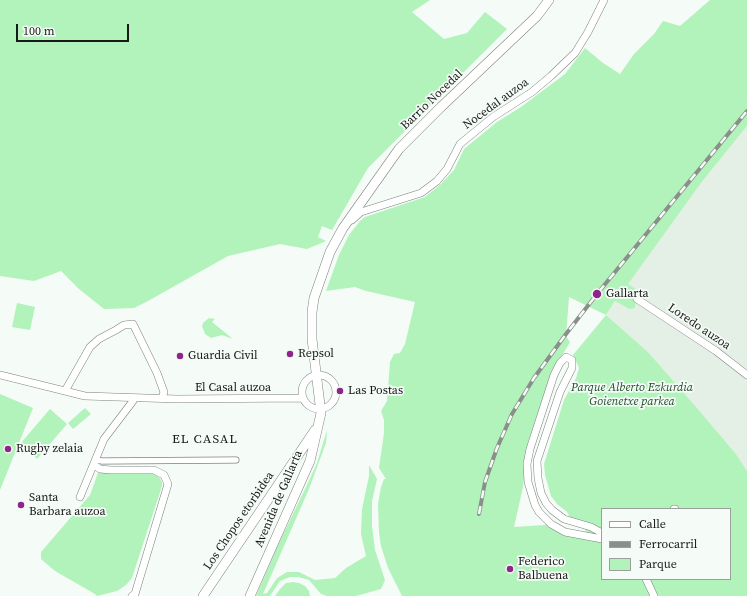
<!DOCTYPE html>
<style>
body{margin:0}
#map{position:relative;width:747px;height:596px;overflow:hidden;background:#f5fbf6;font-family:"Source Serif 4",serif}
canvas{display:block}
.legend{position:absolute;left:601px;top:508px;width:130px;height:72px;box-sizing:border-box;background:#f5fbf6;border:1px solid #9ca09d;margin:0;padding:5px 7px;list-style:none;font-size:12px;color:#171817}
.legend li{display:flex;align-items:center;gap:8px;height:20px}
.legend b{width:20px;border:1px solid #9ca09d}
.scale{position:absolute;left:16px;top:24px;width:113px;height:18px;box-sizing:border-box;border:2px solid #171817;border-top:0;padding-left:5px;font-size:12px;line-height:14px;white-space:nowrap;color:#171817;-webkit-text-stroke:3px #f5fbf6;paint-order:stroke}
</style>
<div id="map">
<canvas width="747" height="596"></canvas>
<ul class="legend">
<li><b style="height:5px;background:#fff"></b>Calle</li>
<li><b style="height:5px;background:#8b8f8b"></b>Ferrocarril</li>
<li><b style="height:11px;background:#b1f3bb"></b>Parque</li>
</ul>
<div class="scale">100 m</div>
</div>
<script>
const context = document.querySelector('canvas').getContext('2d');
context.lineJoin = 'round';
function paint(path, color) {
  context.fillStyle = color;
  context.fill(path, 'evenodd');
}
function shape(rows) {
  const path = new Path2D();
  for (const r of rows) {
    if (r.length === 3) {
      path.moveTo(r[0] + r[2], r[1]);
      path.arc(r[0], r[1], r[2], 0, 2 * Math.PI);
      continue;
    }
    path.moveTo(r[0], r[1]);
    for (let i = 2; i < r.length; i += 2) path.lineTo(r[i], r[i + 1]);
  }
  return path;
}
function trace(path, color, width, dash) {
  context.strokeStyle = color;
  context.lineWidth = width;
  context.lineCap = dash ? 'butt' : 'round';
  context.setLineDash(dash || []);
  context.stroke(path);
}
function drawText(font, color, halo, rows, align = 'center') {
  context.font = font + ' "Source Serif 4",serif';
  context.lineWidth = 3.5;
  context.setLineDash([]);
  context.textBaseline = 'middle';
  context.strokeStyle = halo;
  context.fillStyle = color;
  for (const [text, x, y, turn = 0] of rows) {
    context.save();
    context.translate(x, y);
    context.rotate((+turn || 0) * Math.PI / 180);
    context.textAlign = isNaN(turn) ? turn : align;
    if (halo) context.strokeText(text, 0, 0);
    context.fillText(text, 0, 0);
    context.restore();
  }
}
paint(shape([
 [747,126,747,471,736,454,697,408,648,352,606,315,615,301,629,309,627,284,701,183]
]), '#e4efe5');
paint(shape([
 [0,0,430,0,412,12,444,39,467,33,485,12,507,29,368,168,332,230,322,226,318,237,326,241,307,249,280,244,228,256,148,301,134,308,104,309,79,289,61,271,34,281,0,276],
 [710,0,747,0,747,126,701,183,628,284,637,290,635,308,629,309,615,301,606,315,648,352,697,408,736,454,747,471,747,596,402,596,388,568,381,546,379,532,378,504,381,487,384,479,386,479,379,468,384,433,384,420,381,411,387,401,390,362,394,354,400,353,405,344,415,302,366,291,355,287,326,291,339,255,349,235,360,221,365,217,425,197,441,184,454,170,464,149,497,122,521,107,565,74,585,48,603,63,620,74,634,54,654,34,663,21,680,26],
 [569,297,606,315,573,355,579,368,576,378,564,400,544,464,545,475,551,496,557,504,567,512,574,525,586,527,585,533,562,528,549,520,545,525,514,527,523,487,528,442,551,374,570,342,566,336],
 [602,509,730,509,730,579,602,579],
 [17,303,35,307,30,330,12,327],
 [209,318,215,319,212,322,233,339,222,335,211,338,205,334,202,326,203,323],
 [0,394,33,408,0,490],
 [85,408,91,414,73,429,68,423],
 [50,409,67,424,37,459,20,444],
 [327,430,326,443,309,489,263,594,267,593,277,578,287,572,299,572,315,580,335,578,346,568,366,556,361,534,362,509,369,476,369,465,377,479,372,501,372,526,375,550,385,580,381,589,356,596,327,596,321,594,309,580,298,577,290,577,280,581,270,596,256,596,277,547,306,487,317,463],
 [99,470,151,472,160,478,162,482,162,486,132,578,126,585,117,591,97,596,95,594,55,571,41,559,41,552,90,495],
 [293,582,299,583,305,586,309,591,310,596,275,596,280,589,286,583]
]), '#b1f3bb');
const pedestrian = shape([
 [96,460,102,461,236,460]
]);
const minor = shape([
 [352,220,361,212,421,193,437,181,447,169,460,144,493,117,532,92,551,76,575,53,588,32,604,0],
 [637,299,716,351,747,375],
 [0,375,85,396,177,399,303,398],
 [319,392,17],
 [65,391,90,347,99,339,116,330,124,325,133,324,157,373,164,392,162,398],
 [94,465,100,469,111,470,154,470,164,475,168,484,135,594,132,596],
 [80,497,104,439,133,401,133,398],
 [674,509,675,509],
 [602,533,591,527,564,519,552,510,546,503,541,493,538,478,537,461,560,392,572,368,572,360,566,357,560,363,554,375,530,449,527,464,528,482,535,505,539,512,551,524,565,532,602,539],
 [646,579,654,596]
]);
const tertiary = shape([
 [203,596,315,430],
 [250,596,310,461,321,413,312,339,312,312,314,298,330,252,343,228,399,149,441,107,537,16,549,0]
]);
trace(pedestrian, '#7d827e', 7);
trace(minor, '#7d827e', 8);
trace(tertiary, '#7d827e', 10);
trace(pedestrian, '#fff', 5.5);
trace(minor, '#fff', 7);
trace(tertiary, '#fff', 9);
const rail = shape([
 [479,514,485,482,497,448,512,414,534,378,566,334,597,294,747,111]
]);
trace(rail, '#8b8f8b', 4);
trace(rail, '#f5fbf6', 2.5, [8]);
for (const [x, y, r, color] of [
 [597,294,5,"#8d258b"],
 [290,354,4,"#8d258b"],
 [180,356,4,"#8d258b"],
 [340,391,4,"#8d258b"],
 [8,449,4,"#8d258b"],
 [21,505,4,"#8d258b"],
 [510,569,4,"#8d258b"]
]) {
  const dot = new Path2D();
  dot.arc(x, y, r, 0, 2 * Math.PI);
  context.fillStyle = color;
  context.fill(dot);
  trace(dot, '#f5fbf6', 1.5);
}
drawText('12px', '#171817', '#f5fbf6', [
 ["Barrio Nocedal",432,100,-44],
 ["Nocedal auzoa",496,104,-36],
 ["Loredo auzoa",699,327,34],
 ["El Casal auzoa",233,388],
 ["Avenida de Gallarta",279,499,-67],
 ["Los Chopos etorbidea",239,521,-56]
]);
drawText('12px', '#171817', '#f5fbf6', [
 ["Gallarta",606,294],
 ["Repsol",298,354],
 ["Guardia Civil",188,356],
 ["Las Postas",348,391],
 ["Rugby zelaia",16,449],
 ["Santa",29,498],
 ["Barbara auzoa",29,512],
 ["Federico",518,562],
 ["Balbuena",518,576]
], 'left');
drawText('italic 12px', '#1c4d28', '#f5fbf6', [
 ["Parque Alberto Ezkurdia",632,388],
 ["Goienetxe parkea",632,402]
]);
context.letterSpacing = '1px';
drawText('13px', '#171817', '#f5fbf6', [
 ["EL CASAL",205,440]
]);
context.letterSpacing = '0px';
</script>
